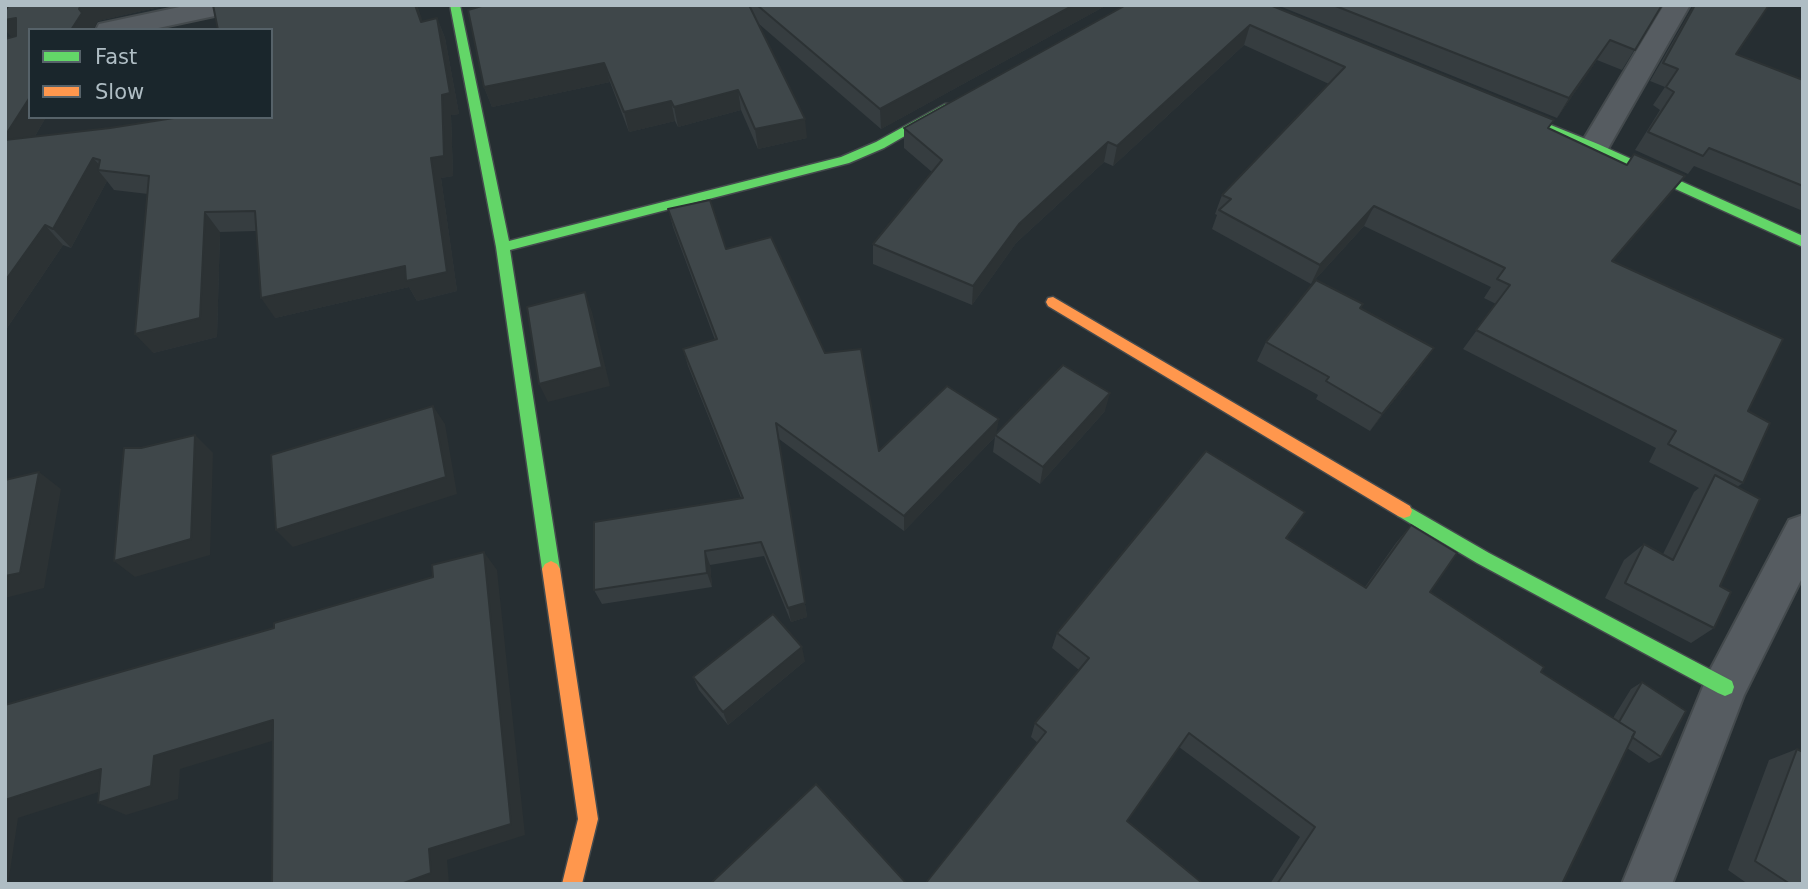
<!DOCTYPE html>
<style>
body{margin:0}
#map{position:relative;width:1808px;height:889px;overflow:hidden;background:#262e32;font-family:"DejaVu Sans",sans-serif}
canvas{display:block}
.frame{position:absolute;inset:0;border:7px solid #afbdc4;pointer-events:none}
.legend{position:absolute;left:28px;top:28px;width:245px;height:91px;box-sizing:border-box;background:#1a262c;border:2px solid #566269;margin:0;padding:9px 12px;list-style:none;font-size:21px;color:#afbdc4}
.legend li{display:flex;align-items:center;gap:14px;height:35px}
.legend b{width:35px;border:2px solid #566269}
</style>
<div id="map">
<canvas width="1808" height="889"></canvas>
<div class="frame"></div>
<ul class="legend">
<li><b style="height:9px;background:#63d668"></b>Fast</li>
<li><b style="height:9px;background:#ff974d"></b>Slow</li>
</ul>
</div>
<script>
const context = document.querySelector('canvas').getContext('2d');
context.lineJoin = 'round';
function shape(rows) {
  const path = new Path2D();
  for (const r of rows) {
    path.moveTo(r[0], r[1]);
    for (let i = 2; i < r.length; i += 2) path.lineTo(r[i], r[i + 1]);
  }
  return path;
}
function trace(path, color, width, dash) {
  context.strokeStyle = color;
  context.lineWidth = width;
  context.lineCap = dash ? 'butt' : 'round';
  context.setLineDash(dash || []);
  context.stroke(path);
}
function paint(path, color) {
  context.fillStyle = color;
  context.fill(path, 'evenodd');
}
const street = shape([
 [189,5,242,5,238,11,149,30,96,30,99,24,189,5],
 [1664,5,1690,5,1605,154,1594,157,1583,154,1579,147,1664,5],
 [1803,515,1803,576,1744,695,1672,884,1622,884,1709,672,1789,520,1803,515]
]);
const fast = shape([
 [450,5,460,5,509,241,841,157,876,142,945,104,953,104,955,107,884,148,849,163,510,250,560,569,557,574,551,577,545,574,542,569,496,247,450,5],
 [1501,105,1598,144,1803,236,1803,247,1590,150,1497,112,1495,109,1501,105],
 [1404,504,1489,553,1732,681,1734,687,1732,693,1725,696,1718,693,1477,563,1398,516,1396,511,1398,506,1404,504]
]);
const slow = shape([
 [1053,297,1410,506,1412,511,1410,516,1404,518,1398,516,1048,306,1046,302,1048,298,1053,297],
 [551,561,557,564,560,569,598,819,582,884,562,884,578,819,542,569,545,564,551,561]
]);
trace(street, '#444a4d', 4);
trace(fast, '#444a4d', 3);
trace(slow, '#444a4d', 3);
paint(street, '#565c61');
paint(fast, '#63d668');
paint(slow, '#ff974d');
paint(shape([
 [5,5,168,5,98,21,30,117,46,117,35,136,271,117,417,5,422,22,437,18,445,38,459,114,451,115,453,176,441,178,457,291,417,301,409,287,275,318,256,231,220,232,217,337,153,353,148,194,114,190,107,181,71,248,63,245,5,331,12,37],
 [485,5,1107,5,881,129,759,24,807,138,758,149,741,110,678,127,675,121,629,132,610,82,492,107,484,87],
 [1270,5,1549,128,1626,165,1634,154,1685,176,1612,262,1748,411,1743,483,1737,487,1714,628,1691,643,1605,598,1624,560,1644,544,1663,554,1694,492,1699,488,1649,462,1656,448,1463,349,1496,304,1484,298,1491,287,1364,226,1311,284,1212,229,1217,215,1215,214,1222,195,1329,84,1244,45,1113,166,1104,162,1016,243,972,305,873,264,873,244,932,172,904,148,904,128],
 [1277,5,1662,5,1622,70,1597,60,1557,118],
 [1694,5,1769,5,1736,54,1803,80,1803,211,1694,166,1688,174,1635,150,1660,110,1653,105,1665,87,1650,81],
 [668,209,726,249,825,353,879,451,997,433,1105,411,1040,484,993,452,995,437,904,531,779,439,807,617,791,622,764,556,710,565,712,587,602,604,594,590,741,498,688,366,683,349,715,340,673,227],
 [1363,304,1361,308,1434,348,1421,366,1370,431,1316,399,1318,395,1257,361,1266,342],
 [1206,451,1305,512,1287,538,1365,587,1396,543,1411,525,1457,553,1430,592,1544,667,1541,672,1613,718,1631,689,1642,682,1686,711,1661,757,1649,763,1627,748,1562,884,1270,884,1300,837,1179,747,1127,821,1201,882,1200,884,925,884,1038,743,1031,737,1035,723,1079,670,1052,648,1057,633],
 [805,661,728,725,699,690,693,677],
 [1797,749,1803,884,1748,884,1728,870,1769,760]
]), '#363d40');
paint(shape([
 [5,5,21,5,30,36,15,41,5,30],
 [81,5,168,5,98,21,94,29,94,30,71,30],
 [415,5,417,5,430,42,421,22],
 [1074,5,1107,5,881,129,880,109],
 [437,18,445,38,459,114,451,115,453,176,441,178,457,291,417,301,409,287,275,318,261,298,431,158],
 [1250,25,1244,45,1113,166,1117,146],
 [1610,40,1597,60,1557,118,1569,98],
 [604,63,610,82,492,107,484,87],
 [738,90,741,110,678,127,674,107],
 [30,97,30,117,46,117,21,160,5,143,5,136],
 [671,101,675,121,629,132,624,112],
 [805,119,807,138,758,149,755,129],
 [1108,142,1104,162,1016,243,972,305,973,286,1019,224],
 [93,158,104,170,98,170,107,181,71,248,53,229],
 [1685,176,1669,196,1596,280,1612,261],
 [1374,206,1364,226,1311,284,1320,265],
 [205,212,220,232,217,337,153,353,135,334],
 [45,225,63,245,5,331,5,281],
 [585,292,592,312,610,386,548,402,539,384],
 [1434,348,1421,366,1370,431,1382,414],
 [1110,393,1105,411,1040,484,1043,467],
 [433,406,445,424,457,494,293,547,276,530],
 [999,419,996,435,995,435,995,437,904,531,904,516],
 [776,423,807,617,791,622,788,608],
 [195,435,213,453,210,555,135,577,114,561],
 [39,472,61,489,44,588,5,598,5,576],
 [705,551,710,565,712,587,707,573],
 [484,552,497,570,525,835,447,860,449,883,401,884,429,849],
 [802,647,805,661,728,725,723,712],
 [273,720,295,734,180,769,178,799,126,815,98,803,154,756],
 [101,769,130,782,18,818,8,884,5,884,5,800]
]), '#2c3234');
const building = shape([
 [9,5,81,5,79,9,82,13,71,30,30,30,30,97,5,136,5,39,16,36,16,18,5,20,5,11,9,5],
 [213,5,415,5,421,22,437,18,450,93,442,95,444,156,431,158,447,272,406,281,405,266,261,298,255,211,205,212,200,318,135,334,149,176,98,170,100,160,93,158,53,229,45,225,5,281,5,140,110,128,180,117,271,117,271,30,218,30,213,5],
 [485,5,749,5,805,119,755,129,738,90,674,107,671,101,624,112,604,63,484,87,468,10,485,5],
 [757,5,1074,5,880,109,757,5],
 [1126,5,1270,5,1554,120,1548,128,1627,165,1634,154,1685,176,1612,261,1783,339,1748,411,1770,423,1743,483,1668,444,1676,431,1476,330,1510,285,1497,279,1505,268,1374,206,1320,265,1219,210,1231,199,1222,195,1345,67,1250,25,1117,146,1108,142,1019,224,973,286,873,244,942,160,904,128,1126,5],
 [1333,5,1662,5,1635,50,1610,40,1569,98,1333,5],
 [1695,5,1769,5,1736,54,1803,80,1803,186,1709,148,1703,156,1648,132,1674,92,1666,87,1678,69,1663,63,1695,5],
 [710,200,726,249,771,237,825,353,861,349,879,451,947,386,999,419,904,516,776,423,805,603,788,608,761,542,705,551,707,573,594,590,594,522,743,498,683,349,717,339,668,209,710,200],
 [1316,280,1363,304,1360,308,1434,348,1382,414,1326,381,1329,377,1266,342,1316,280],
 [585,292,602,367,539,384,527,307,585,292],
 [1063,365,1110,393,1043,467,995,435,1063,365],
 [433,406,446,477,276,530,271,455,433,406],
 [195,435,191,539,114,561,124,448,141,448,195,435],
 [1206,451,1305,512,1286,538,1366,588,1411,525,1457,553,1430,592,1544,667,1541,672,1635,732,1562,884,1277,884,1315,827,1189,733,1127,821,1201,882,1200,884,925,884,1046,732,1035,723,1089,658,1057,633,1206,451],
 [39,472,20,573,5,576,5,480,39,472],
 [1715,475,1760,499,1720,586,1731,592,1714,628,1625,583,1644,544,1673,560,1715,475],
 [484,552,511,824,429,849,431,873,401,884,272,884,273,720,154,756,151,786,98,803,101,769,5,800,5,705,274,628,274,623,433,577,432,565,484,552],
 [773,614,802,647,723,712,693,677,773,614],
 [1642,682,1686,711,1661,757,1632,737,1635,732,1619,722,1642,682],
 [1797,749,1803,752,1803,884,1790,884,1755,861,1797,749],
 [816,784,907,884,710,884,816,784]
]);
paint(building, '#3f474a');
trace(building, '#2c3234', 2);
</script>
